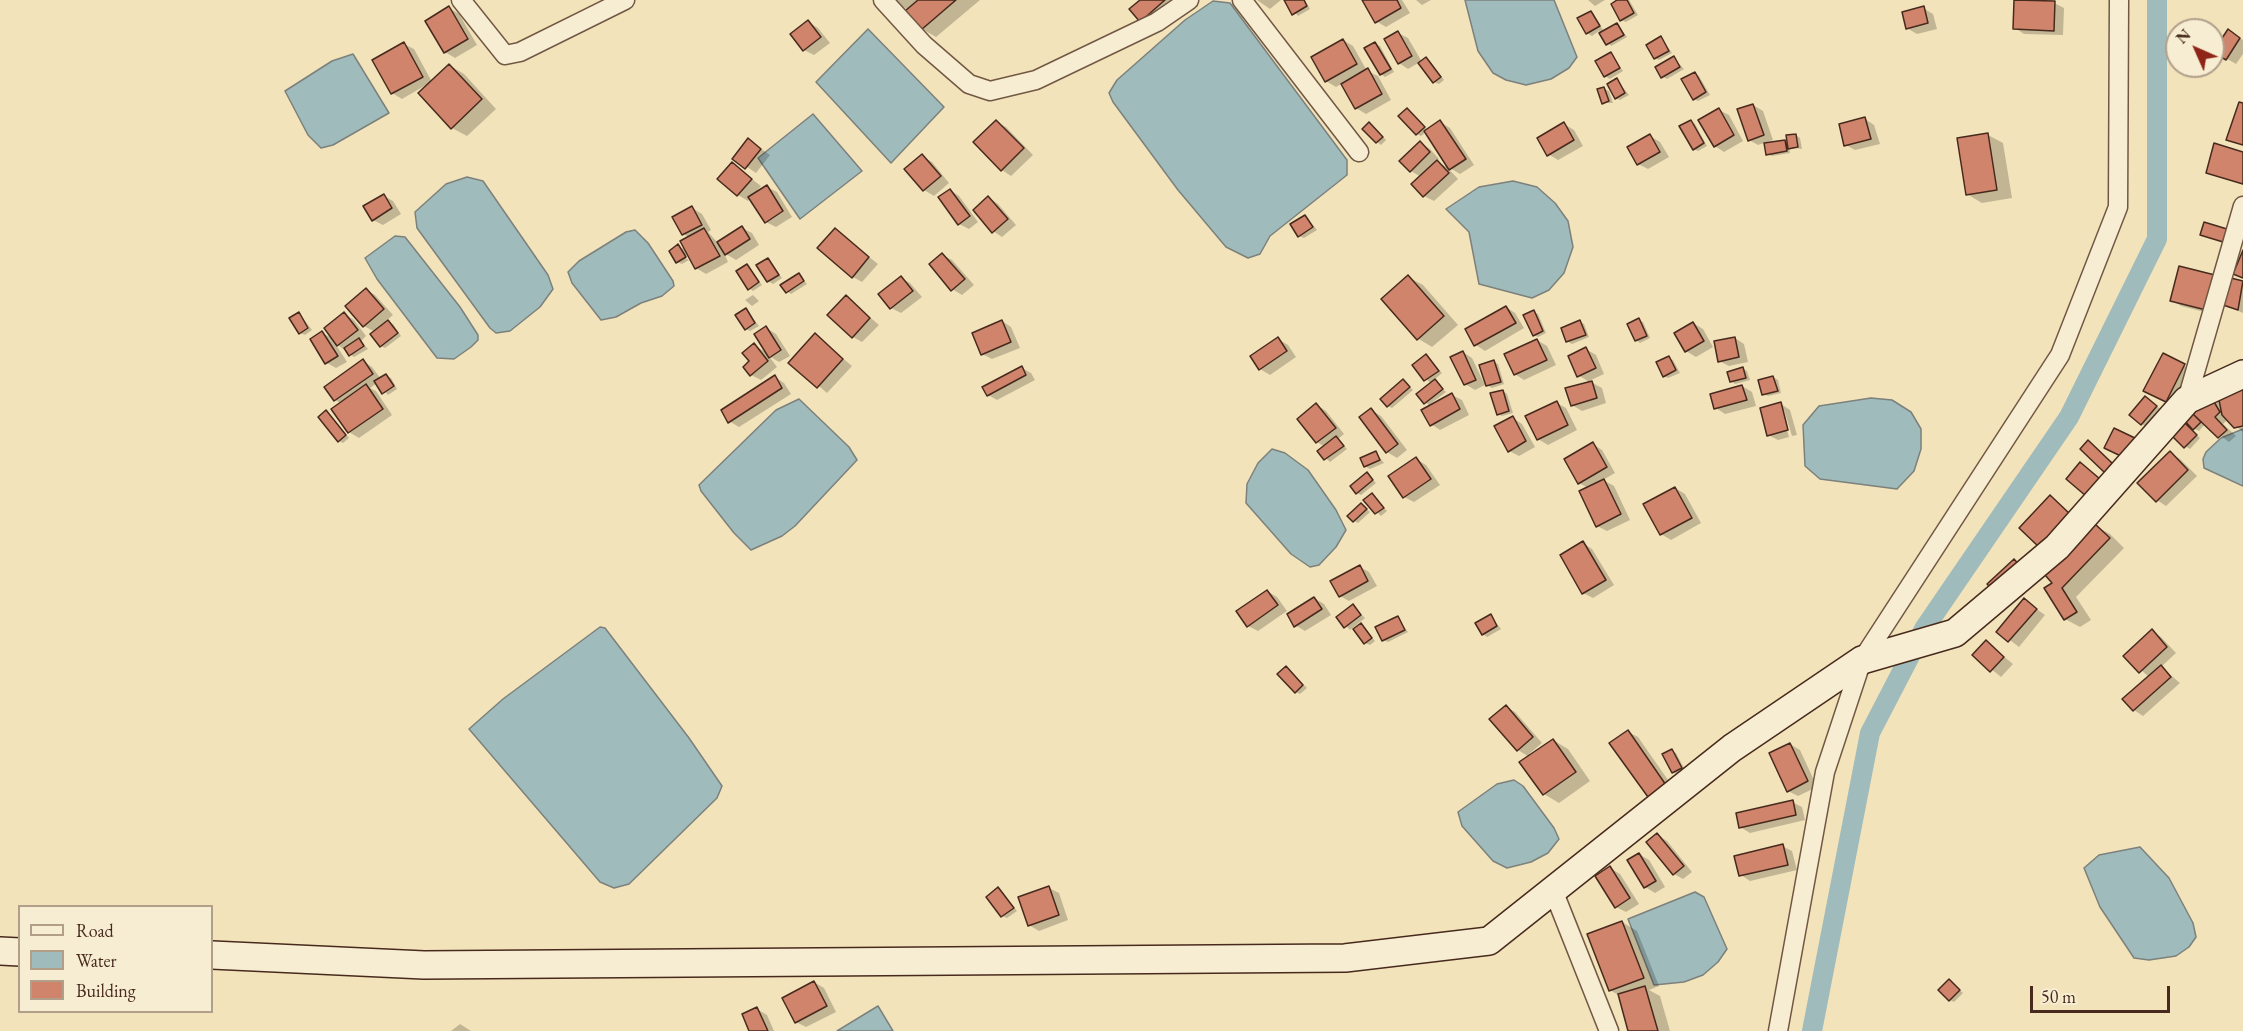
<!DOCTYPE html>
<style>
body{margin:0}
#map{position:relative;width:2243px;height:1031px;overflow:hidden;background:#f2e3ba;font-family:"EB Garamond",serif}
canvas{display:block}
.legend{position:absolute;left:18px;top:905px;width:195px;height:108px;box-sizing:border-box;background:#f7edd2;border:2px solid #b19f8a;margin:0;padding:8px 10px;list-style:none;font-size:18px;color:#472a1d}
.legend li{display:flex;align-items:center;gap:12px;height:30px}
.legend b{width:30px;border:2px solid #b19f8a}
.north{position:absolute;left:2165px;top:18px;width:60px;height:60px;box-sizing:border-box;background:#f7edd2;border:2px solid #b19f8a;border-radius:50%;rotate:315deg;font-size:16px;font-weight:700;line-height:24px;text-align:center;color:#472a1d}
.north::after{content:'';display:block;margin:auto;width:21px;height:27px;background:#8f2418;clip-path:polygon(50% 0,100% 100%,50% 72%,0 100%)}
.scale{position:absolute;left:2030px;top:986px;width:140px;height:27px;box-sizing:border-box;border:3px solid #472a1d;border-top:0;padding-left:8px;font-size:18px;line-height:21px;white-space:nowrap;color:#472a1d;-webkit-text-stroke:4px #f7edd2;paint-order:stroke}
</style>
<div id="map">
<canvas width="2243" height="1031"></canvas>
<ul class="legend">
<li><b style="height:8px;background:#f7edd2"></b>Road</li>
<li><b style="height:16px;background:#a0bbbb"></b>Water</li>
<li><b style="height:16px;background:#cf846b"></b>Building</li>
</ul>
<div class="north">N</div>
<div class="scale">50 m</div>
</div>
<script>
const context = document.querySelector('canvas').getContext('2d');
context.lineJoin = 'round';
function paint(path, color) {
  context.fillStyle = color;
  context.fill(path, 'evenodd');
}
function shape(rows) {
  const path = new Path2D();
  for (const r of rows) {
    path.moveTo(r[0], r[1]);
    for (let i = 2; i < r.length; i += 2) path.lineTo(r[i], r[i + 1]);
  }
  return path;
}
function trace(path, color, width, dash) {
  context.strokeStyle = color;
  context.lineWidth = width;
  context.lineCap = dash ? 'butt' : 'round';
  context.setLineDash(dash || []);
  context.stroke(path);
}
const water = shape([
 [1465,0,1554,0,1577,57,1569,68,1551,79,1526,85,1506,80,1493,73,1478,51,1465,0],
 [1213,1,1230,3,1347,160,1347,175,1270,236,1260,254,1248,258,1226,247,1178,190,1113,102,1109,93,1117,80,1185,20,1213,1],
 [868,29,944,107,891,163,816,82,868,29],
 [353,54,389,113,333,145,321,148,308,135,285,91,332,61,353,54],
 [813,114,862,171,800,219,758,158,813,114],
 [467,177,483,181,548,275,553,289,540,307,510,331,496,333,490,328,417,228,415,212,446,184,467,177],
 [1513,181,1537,187,1555,203,1568,221,1573,247,1564,273,1549,290,1532,298,1479,284,1469,232,1446,209,1479,187,1513,181],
 [635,230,648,243,673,281,674,286,662,296,641,303,616,317,601,320,572,283,568,272,579,261,626,232,635,230],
 [395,236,405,237,460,307,478,335,478,340,471,347,454,359,437,358,377,279,365,258,395,236],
 [1871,398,1892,400,1911,412,1921,429,1921,449,1914,471,1897,489,1820,479,1805,466,1803,425,1819,406,1871,398],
 [799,399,849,447,857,460,795,526,782,536,751,550,734,533,701,491,699,485,776,410,799,399],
 [2243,429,2243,486,2204,468,2203,459,2206,452,2221,438,2243,429],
 [1272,449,1285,453,1308,470,1336,510,1346,530,1336,547,1319,565,1310,567,1291,554,1246,503,1247,484,1258,463,1272,449],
 [600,627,605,628,689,738,722,786,717,798,629,884,614,888,600,882,469,729,503,699,600,627],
 [1514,780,1523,786,1554,828,1559,839,1548,853,1531,862,1507,868,1493,861,1462,826,1458,812,1497,784,1514,780],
 [2140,847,2169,878,2193,923,2196,937,2189,947,2176,956,2149,960,2134,958,2100,907,2084,868,2099,855,2140,847],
 [1695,892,1704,897,1727,949,1718,962,1703,975,1684,982,1654,985,1628,919,1695,892],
 [878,1006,893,1031,837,1031,878,1006]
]);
paint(water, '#a0bbbb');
trace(water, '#7c817c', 1.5);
paint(shape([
 [893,0,980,0,936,37,922,29,908,10],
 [1141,0,1174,0,1177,4,1141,21],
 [1257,0,1281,0,1270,9],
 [1285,0,1305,0,1310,9,1298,16],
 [1364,0,1402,0,1410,13,1386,27,1376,21],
 [1416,0,1431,0,1422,5],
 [1588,0,1605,0,1595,6],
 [1620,0,1629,0,1638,15,1626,22,1621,20],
 [2054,3,2064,8,2063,35,2024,34,2015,28],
 [449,8,459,14,477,45,455,58,445,52,427,21],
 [1923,8,1933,14,1937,29,1917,34,1907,28],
 [1591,13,1604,31,1617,24,1627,37,1611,46,1599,31,1592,36,1587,33],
 [808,22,818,28,830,43,814,55,804,50],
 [2228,31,2243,40,2243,54,2236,64,2215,52],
 [1398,33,1408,38,1422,62,1426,59,1430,61,1444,80,1439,84,1434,82,1420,62,1408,69,1399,63],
 [1661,38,1672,53,1659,60,1655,58],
 [1343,40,1353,46,1367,71,1378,76,1391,100,1366,114,1356,108,1343,83,1336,87,1326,81],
 [404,44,414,49,432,82,449,65,464,74,496,109,467,136,452,128,426,85,402,99,392,93,374,61],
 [1375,44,1380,46,1394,72,1385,77,1381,74],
 [1611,54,1623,71,1610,79,1605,76],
 [1674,58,1684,69,1667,79,1662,76],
 [1695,73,1699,76,1710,95,1698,101,1694,99],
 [1617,80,1629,95,1620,100,1616,98],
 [1604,89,1609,91,1613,103,1603,103],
 [1753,105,1763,111,1773,140,1758,145,1749,140],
 [1407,110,1428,130,1440,122,1450,128,1474,165,1460,174,1450,168,1426,132,1421,136,1417,134],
 [1719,110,1729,115,1743,141,1724,152,1715,146],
 [1865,119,1874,125,1880,144,1855,150,1846,145],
 [1691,121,1695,124,1707,146,1698,151,1694,149],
 [996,122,1006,127,1033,155,1011,176,1002,170],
 [1370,124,1386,140,1381,145,1377,142],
 [1564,124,1574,130,1583,146,1558,160,1548,154],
 [1796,135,1800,138,1802,149,1789,147,1790,153,1772,156,1767,154,1784,141,1789,144],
 [1988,135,2003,143,2012,198,1982,203,1967,194],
 [1650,136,1660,142,1669,157,1648,169,1638,164],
 [748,140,770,155,756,173,734,158],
 [1420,143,1430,149,1439,159,1436,161,1447,167,1458,179,1434,201,1424,196,1421,177,1411,171],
 [2243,153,2243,185,2207,172],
 [922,156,932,162,949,183,934,196,924,190],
 [732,164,761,186,753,195,767,187,777,192,792,217,776,227,766,222,751,197,748,201,738,195,719,179],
 [950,190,959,196,978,222,969,229,959,224],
 [384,196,393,201,401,214,383,225,373,220],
 [989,198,998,204,1016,225,1002,237,993,231],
 [692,208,702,214,711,230,708,232,718,243,742,228,752,233,759,245,736,260,724,253,728,262,706,274,696,268,691,258,680,252,679,254,689,260,682,264,677,262,678,246,687,251,689,238,684,234,674,218],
 [1305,216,1317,230,1304,238,1299,236],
 [835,230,878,264,862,282,853,277],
 [943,255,952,260,974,285,962,295,952,289],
 [768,259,782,278,773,284,768,281],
 [748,266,762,285,753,291,749,288],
 [2180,268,2216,315,2181,306,2172,300],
 [799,275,807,284,791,294,787,291],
 [1408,277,1423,285,1458,325,1432,347,1417,338],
 [901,278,910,283,922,297,901,313,891,308],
 [2232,279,2243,282,2243,313,2225,305],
 [366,290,375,295,393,315,386,321,393,324,401,336,385,348,381,346,375,332,364,326],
 [753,295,759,301,752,306,745,300],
 [846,297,879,325,862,342,853,337],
 [1506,307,1515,313,1524,328,1485,351,1476,345],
 [746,310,759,326,750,331,746,329],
 [1534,312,1538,314,1546,333,1538,337,1534,335],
 [299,313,312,330,305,335,300,333],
 [345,314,354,320,366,336,361,341,368,349,354,357,335,343,347,362,336,368,327,363,322,333,334,339],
 [1638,320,1643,322,1650,338,1640,343,1636,340],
 [1002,321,1011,327,1020,348,992,359,982,354],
 [1580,322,1584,324,1589,337,1572,344,1567,341],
 [1693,323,1703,329,1713,347,1696,357,1686,351],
 [766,328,776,334,790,356,779,362,769,356,777,367,761,380,751,375,751,361,754,345,767,353],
 [815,335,852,366,827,393,791,362],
 [1735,338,1744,344,1748,362,1729,366,1719,361],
 [1278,339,1288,345,1296,357,1270,375,1260,369],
 [1537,340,1547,346,1556,365,1524,380,1515,374],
 [1586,349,1596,355,1604,374,1589,381,1602,388,1606,403,1582,411,1572,405,1591,383,1578,375],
 [1463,352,1472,358,1485,385,1475,390,1465,384],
 [2163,355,2194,371,2176,406,2155,396],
 [1426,356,1442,373,1434,380,1446,392,1429,405,1425,402,1431,384,1414,365],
 [1669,358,1673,360,1680,373,1668,378,1664,376],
 [363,361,372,367,381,379,386,376,391,378,397,389,388,395,377,383,370,388,376,391,392,415,359,438,349,432,333,409,341,403,335,400],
 [1494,362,1498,364,1504,384,1492,388,1487,385],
 [1022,368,1031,373,1035,380,997,400,988,395],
 [1743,369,1747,371,1750,380,1735,384,1731,381],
 [775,377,784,383,791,394,739,427,729,421],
 [1773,377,1778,380,1781,393,1768,396,1764,394],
 [1403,380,1413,390,1392,408,1388,406],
 [1742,386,1752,392,1756,406,1725,414,1716,408],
 [2243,388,2243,432,2228,419,2223,424,2236,436,2229,442,2205,424,2199,431,2193,428,2193,416,2211,397,2222,403],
 [1503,391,1507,394,1513,413,1502,416,1498,414],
 [1452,395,1462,400,1469,415,1440,430,1431,424],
 [2146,398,2166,413,2151,430,2142,424],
 [1557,403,1566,408,1577,430,1548,445,1538,439],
 [1781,404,1790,410,1797,435,1792,436,1784,410,1781,410,1789,437,1778,440,1768,435],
 [1317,405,1326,411,1344,434,1338,439,1347,449,1330,462,1319,451,1325,447,1317,442],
 [1371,410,1381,416,1407,450,1397,458,1387,452],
 [326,412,349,438,343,443,339,441],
 [1513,418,1522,424,1535,447,1519,456,1509,451],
 [2183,423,2200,438,2190,449,2185,446],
 [2088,442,2122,470,2115,477],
 [1593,444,1602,450,1615,473,1603,480,1614,486,1630,520,1607,531,1597,526,1588,488,1579,483],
 [1376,453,1384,463,1370,469,1365,466],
 [2170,453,2180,459,2197,476,2166,506,2157,500],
 [1416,459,1426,465,1440,485,1414,502,1404,497],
 [1367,474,1376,483,1361,495,1357,493],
 [1675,488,1685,494,1701,523,1671,540,1661,534],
 [1372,495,1387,511,1381,516,1365,500],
 [2050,497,2080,522,2050,552],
 [1362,505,1370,512,1358,523,1354,521],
 [2095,526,2110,534,2124,548,2076,597,2091,620,2080,627,2065,619,2055,583],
 [1583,543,1592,549,1614,585,1593,598,1583,593],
 [1360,567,1369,572,1377,586,1349,601,1340,596],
 [1267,591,1277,597,1287,611,1258,631,1248,626],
 [1314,598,1324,604,1331,615,1305,631,1295,625],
 [2024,600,2045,615,2019,647,1998,631],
 [1353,606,1365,618,1350,630,1338,617],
 [1491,616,1501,629,1487,637,1483,634],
 [1397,618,1408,632,1388,642,1383,640],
 [1361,625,1375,641,1370,645,1365,643],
 [2152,631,2161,637,2176,653,2161,667,2180,683,2143,716,2134,710,2149,677,2125,656],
 [1986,642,2013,664,2001,677,1974,655],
 [1290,671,1307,688,1300,694,1296,692],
 [1506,707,1515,712,1542,743,1529,754,1531,756,1553,740,1568,749,1590,781,1559,803,1544,794,1522,762,1529,757,1518,750],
 [1628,732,1638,737,1675,790,1658,802,1649,796],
 [1790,744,1800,750,1817,787,1798,796,1788,791],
 [1672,751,1676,753,1685,770,1677,774,1673,772],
 [1792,802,1802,807,1805,820,1750,833,1740,827],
 [1658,835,1667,841,1692,872,1683,879,1674,874],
 [1782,846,1792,851,1797,870,1750,881,1741,875],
 [1639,854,1649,860,1665,887,1655,893,1645,887],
 [1610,868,1620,874,1639,904,1626,912,1616,907],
 [1049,888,1059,893,1068,920,1039,931,1029,925],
 [999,889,1017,911,1007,918,1002,916],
 [1622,922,1637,931,1659,986,1649,990,1660,996,1670,1031,1630,1031,1620,996,1610,990],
 [1950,981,1963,993,1954,1002,1950,1000],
 [814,982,824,988,836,1012,806,1027,796,1022],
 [757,1009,767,1015,774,1031,751,1031],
 [460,1024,471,1031,451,1031]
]), '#0003');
trace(shape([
 [1812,1031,1870,733,1924,629,2069,417,2157,239,2157,0]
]), '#a0bbbb', 20);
const building = shape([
 [918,0,956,0,921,30,905,11,918,0],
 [1140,0,1165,0,1140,22,1129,9,1140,0],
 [1284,0,1304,0,1307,6,1292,15,1284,0],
 [1362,0,1397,0,1401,8,1375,23,1362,0],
 [1617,0,1627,0,1634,13,1620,21,1611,4,1617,0],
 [2014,0,2055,1,2054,31,2013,29,2014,0],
 [449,6,468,39,444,53,425,21,449,6],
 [1924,6,1928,23,1906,29,1902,12,1924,6],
 [1591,11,1600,26,1586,34,1577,18,1591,11],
 [808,20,821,37,803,51,790,34,808,20],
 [1617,23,1624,35,1606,45,1599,33,1617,23],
 [2228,29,2240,38,2226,60,2213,52,2228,29],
 [1398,31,1412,56,1398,64,1384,39,1398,31],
 [1661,36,1669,51,1654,59,1646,45,1661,36],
 [1343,39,1357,64,1325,82,1311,57,1343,39],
 [404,42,423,77,391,94,372,60,404,42],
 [1375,42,1391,69,1380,75,1364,48,1375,42],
 [1611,52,1620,68,1604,77,1595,61,1611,52],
 [1674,56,1680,67,1661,78,1655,67,1674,56],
 [1426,57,1441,77,1433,83,1418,63,1426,57],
 [449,64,482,99,451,129,418,93,449,64],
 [1368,68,1382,94,1355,109,1341,84,1368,68],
 [1695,72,1706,92,1693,100,1681,79,1695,72],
 [1617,78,1625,93,1615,99,1607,84,1617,78],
 [1604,87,1609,101,1602,104,1597,89,1604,87],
 [2239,102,2243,103,2243,145,2226,140,2239,102],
 [1753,104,1764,135,1748,141,1737,109,1753,104],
 [1407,108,1425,127,1416,135,1398,116,1407,108],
 [1719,108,1734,135,1714,147,1698,120,1719,108],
 [1865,117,1871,139,1844,146,1839,124,1865,117],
 [996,120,1024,148,1001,171,973,142,996,120],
 [1440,120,1466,159,1449,170,1424,131,1440,120],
 [1691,120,1704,143,1693,150,1679,126,1691,120],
 [1369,122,1383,137,1376,143,1362,129,1369,122],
 [1564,122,1574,140,1547,156,1537,138,1564,122],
 [1988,133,1997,190,1966,195,1957,138,1988,133],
 [1650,134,1660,152,1637,165,1627,147,1650,134],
 [1796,134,1798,147,1788,149,1786,135,1796,134],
 [748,138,761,149,745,169,732,159,748,138],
 [1785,140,1787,151,1766,155,1764,143,1785,140],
 [1420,141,1430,152,1410,172,1399,161,1420,141],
 [2214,143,2243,152,2243,184,2206,173,2214,143],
 [922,154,941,176,923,191,904,169,922,154],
 [1437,160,1449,173,1423,197,1411,184,1437,160],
 [732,162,752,179,737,196,717,179,732,162],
 [767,185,783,211,765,223,748,197,767,185],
 [950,189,970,216,958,225,938,197,950,189],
 [384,194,392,208,372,221,363,206,384,194],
 [988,196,1008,219,992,233,973,210,988,196],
 [692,206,702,225,682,235,672,217,692,206],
 [1305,215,1313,227,1298,237,1290,224,1305,215],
 [2204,222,2227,229,2223,242,2200,235,2204,222],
 [742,226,750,239,725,255,717,242,742,226],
 [704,228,720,256,695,269,680,241,704,228],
 [835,228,869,257,852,278,817,248,835,228],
 [678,244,686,257,676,263,669,251,678,244],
 [2243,250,2243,278,2233,274,2243,250],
 [942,253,965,279,951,291,929,264,942,253],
 [768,258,779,275,767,282,756,265,768,258],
 [747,264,759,282,748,290,736,271,747,264],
 [2179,266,2215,275,2206,310,2170,301,2179,266],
 [799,273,804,281,786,293,780,285,799,273],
 [1408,275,1444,316,1417,340,1381,299,1408,275],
 [901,276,913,291,890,309,878,294,901,276],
 [2231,278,2243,281,2238,310,2223,305,2231,278],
 [366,288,384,309,363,327,345,306,366,288],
 [846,295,870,318,852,338,827,315,846,295],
 [1506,306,1516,323,1474,346,1465,329,1506,306],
 [746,308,755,323,745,330,735,315,746,308],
 [1534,310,1543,331,1533,336,1523,315,1534,310],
 [299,312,308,328,299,334,289,318,299,312],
 [344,312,358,330,337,346,324,328,344,312],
 [1639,318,1647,336,1635,341,1627,324,1639,318],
 [388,320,398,333,380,347,370,334,388,320],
 [1002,320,1011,342,981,355,972,333,1002,320],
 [1580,320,1586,335,1566,342,1561,328,1580,320],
 [1693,322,1704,341,1685,352,1674,333,1693,322],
 [766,326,781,350,769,358,754,334,766,326],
 [322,331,338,356,325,364,310,339,322,331],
 [815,333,843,359,817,388,788,363,815,333],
 [1278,337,1287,351,1259,370,1250,356,1278,337],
 [1735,337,1739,357,1718,362,1714,341,1735,337],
 [359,338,364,346,349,356,344,348,359,338],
 [1537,339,1547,360,1514,375,1504,354,1537,339],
 [754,343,768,361,750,376,743,367,749,361,742,353,754,343],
 [1586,347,1596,368,1577,377,1568,356,1586,347],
 [1463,351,1476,380,1464,385,1450,357,1463,351],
 [2163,353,2185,364,2166,402,2143,391,2163,353],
 [1426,354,1439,371,1424,381,1412,365,1426,354],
 [1669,356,1676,370,1663,377,1656,362,1669,356],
 [363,359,373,374,334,401,324,387,363,359],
 [1494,360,1501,382,1486,386,1479,365,1494,360],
 [1022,366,1026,375,987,396,982,387,1022,366],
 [1743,367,1746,378,1730,382,1727,372,1743,367],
 [386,374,394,386,382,394,374,381,386,374],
 [775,375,782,388,728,423,721,410,775,375],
 [1773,376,1778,391,1762,395,1758,380,1773,376],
 [1403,379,1410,387,1387,407,1380,399,1403,379],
 [1435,379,1443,389,1424,404,1416,394,1435,379],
 [1592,381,1597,398,1571,406,1565,388,1592,381],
 [366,384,383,409,348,433,331,409,366,384],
 [1742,385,1747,400,1714,409,1710,394,1742,385],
 [2243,387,2243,426,2234,428,2222,415,2217,390,2243,387],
 [1503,390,1509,411,1497,415,1490,393,1503,390],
 [1452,393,1460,409,1430,426,1421,410,1452,393],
 [2210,395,2220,412,2215,417,2227,430,2218,438,2193,414,2210,395],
 [2145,396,2157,406,2141,425,2129,415,2145,396],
 [1557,401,1568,425,1537,440,1525,416,1557,401],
 [1781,402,1788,430,1767,436,1760,408,1781,402],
 [1316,403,1336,428,1316,443,1297,419,1316,403],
 [1371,408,1398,444,1386,453,1359,417,1371,408],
 [326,410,346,435,338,442,318,417,326,410],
 [2191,412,2201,422,2193,430,2184,420,2191,412],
 [1513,416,1526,441,1508,452,1494,426,1513,416],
 [2183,421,2197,435,2184,448,2170,434,2183,421],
 [2114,428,2137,439,2127,459,2104,448,2114,428],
 [1336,436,1344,446,1324,460,1317,451,1336,436],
 [2088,440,2113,464,2105,473,2080,449,2088,440],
 [1593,442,1607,467,1578,484,1564,459,1593,442],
 [1376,451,1380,460,1364,467,1360,458,1376,451],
 [2170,451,2188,470,2156,502,2137,483,2170,451],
 [1416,457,1431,479,1403,498,1388,476,1416,457],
 [2080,462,2100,479,2086,496,2066,479,2080,462],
 [1367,472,1373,480,1356,494,1350,486,1367,472],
 [1604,479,1621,514,1596,527,1579,491,1604,479],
 [1675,487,1692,518,1660,535,1643,504,1675,487],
 [1372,493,1384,508,1375,514,1363,500,1372,493],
 [2050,495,2071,515,2040,548,2019,528,2050,495],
 [1361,503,1367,509,1353,522,1347,516,1361,503],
 [2095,524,2110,538,2062,588,2077,612,2064,620,2044,588,2052,583,2045,575,2095,524],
 [1583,541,1606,580,1582,594,1560,555,1583,541],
 [2014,559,2023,569,1997,594,1987,584,2014,559],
 [1360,565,1368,581,1339,597,1330,581,1360,565],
 [1267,590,1278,605,1247,627,1236,611,1267,590],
 [1314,597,1322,609,1294,627,1287,614,1314,597],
 [2024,598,2037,609,2008,642,1996,632,2024,598],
 [1353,604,1361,615,1344,628,1336,617,1353,604],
 [1491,614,1497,626,1482,635,1475,623,1491,614],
 [1398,616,1405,630,1382,641,1375,627,1398,616],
 [1361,623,1372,638,1364,644,1353,629,1361,623],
 [2152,629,2167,647,2139,673,2123,656,2152,629],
 [1986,640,2004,657,1990,672,1972,655,1986,640],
 [2161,665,2171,677,2133,711,2122,699,2161,665],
 [1286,666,1303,685,1295,693,1277,674,1286,666],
 [1506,705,1533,737,1517,751,1489,719,1506,705],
 [1628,730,1666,785,1648,797,1609,743,1628,730],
 [1553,739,1576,772,1543,795,1519,762,1553,739],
 [1790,743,1808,781,1787,792,1769,753,1790,743],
 [1672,749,1682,768,1672,773,1662,754,1672,749],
 [1793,800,1796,815,1739,828,1736,813,1793,800],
 [1657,833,1684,866,1673,875,1646,842,1657,833],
 [1783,844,1788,865,1739,876,1734,856,1783,844],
 [1639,853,1656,881,1644,888,1627,860,1639,853],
 [1610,866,1630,898,1615,908,1595,876,1610,866],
 [1049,886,1059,915,1028,926,1018,897,1049,886],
 [998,887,1014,908,1001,917,986,897,998,887],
 [1622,921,1644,978,1609,991,1587,934,1622,921],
 [1949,979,1960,990,1949,1001,1938,990,1949,979],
 [814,981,827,1006,795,1023,782,998,814,981],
 [1645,986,1658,1031,1628,1031,1618,994,1645,986],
 [757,1007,768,1031,749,1031,742,1014,757,1007]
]);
paint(building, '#cf846b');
trace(building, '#472a1d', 1.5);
const minor = shape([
 [461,0,505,55,520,52,625,0],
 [883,0,924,45,969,84,990,91,1036,80,1157,22,1189,0],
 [1242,0,1359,152],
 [2187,400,2243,206],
 [1553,890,1609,1031],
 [1778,1031,1825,772,1862,660,2060,355,2118,207,2119,0]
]);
const secondary = shape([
 [0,951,20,952],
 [212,955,424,965,1345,958,1489,941,1732,748,1862,660,1955,633,2057,547,2187,400,2243,374]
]);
trace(minor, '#725844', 21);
trace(secondary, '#472a1d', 30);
trace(minor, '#f7edd2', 18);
trace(secondary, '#f7edd2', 27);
</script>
